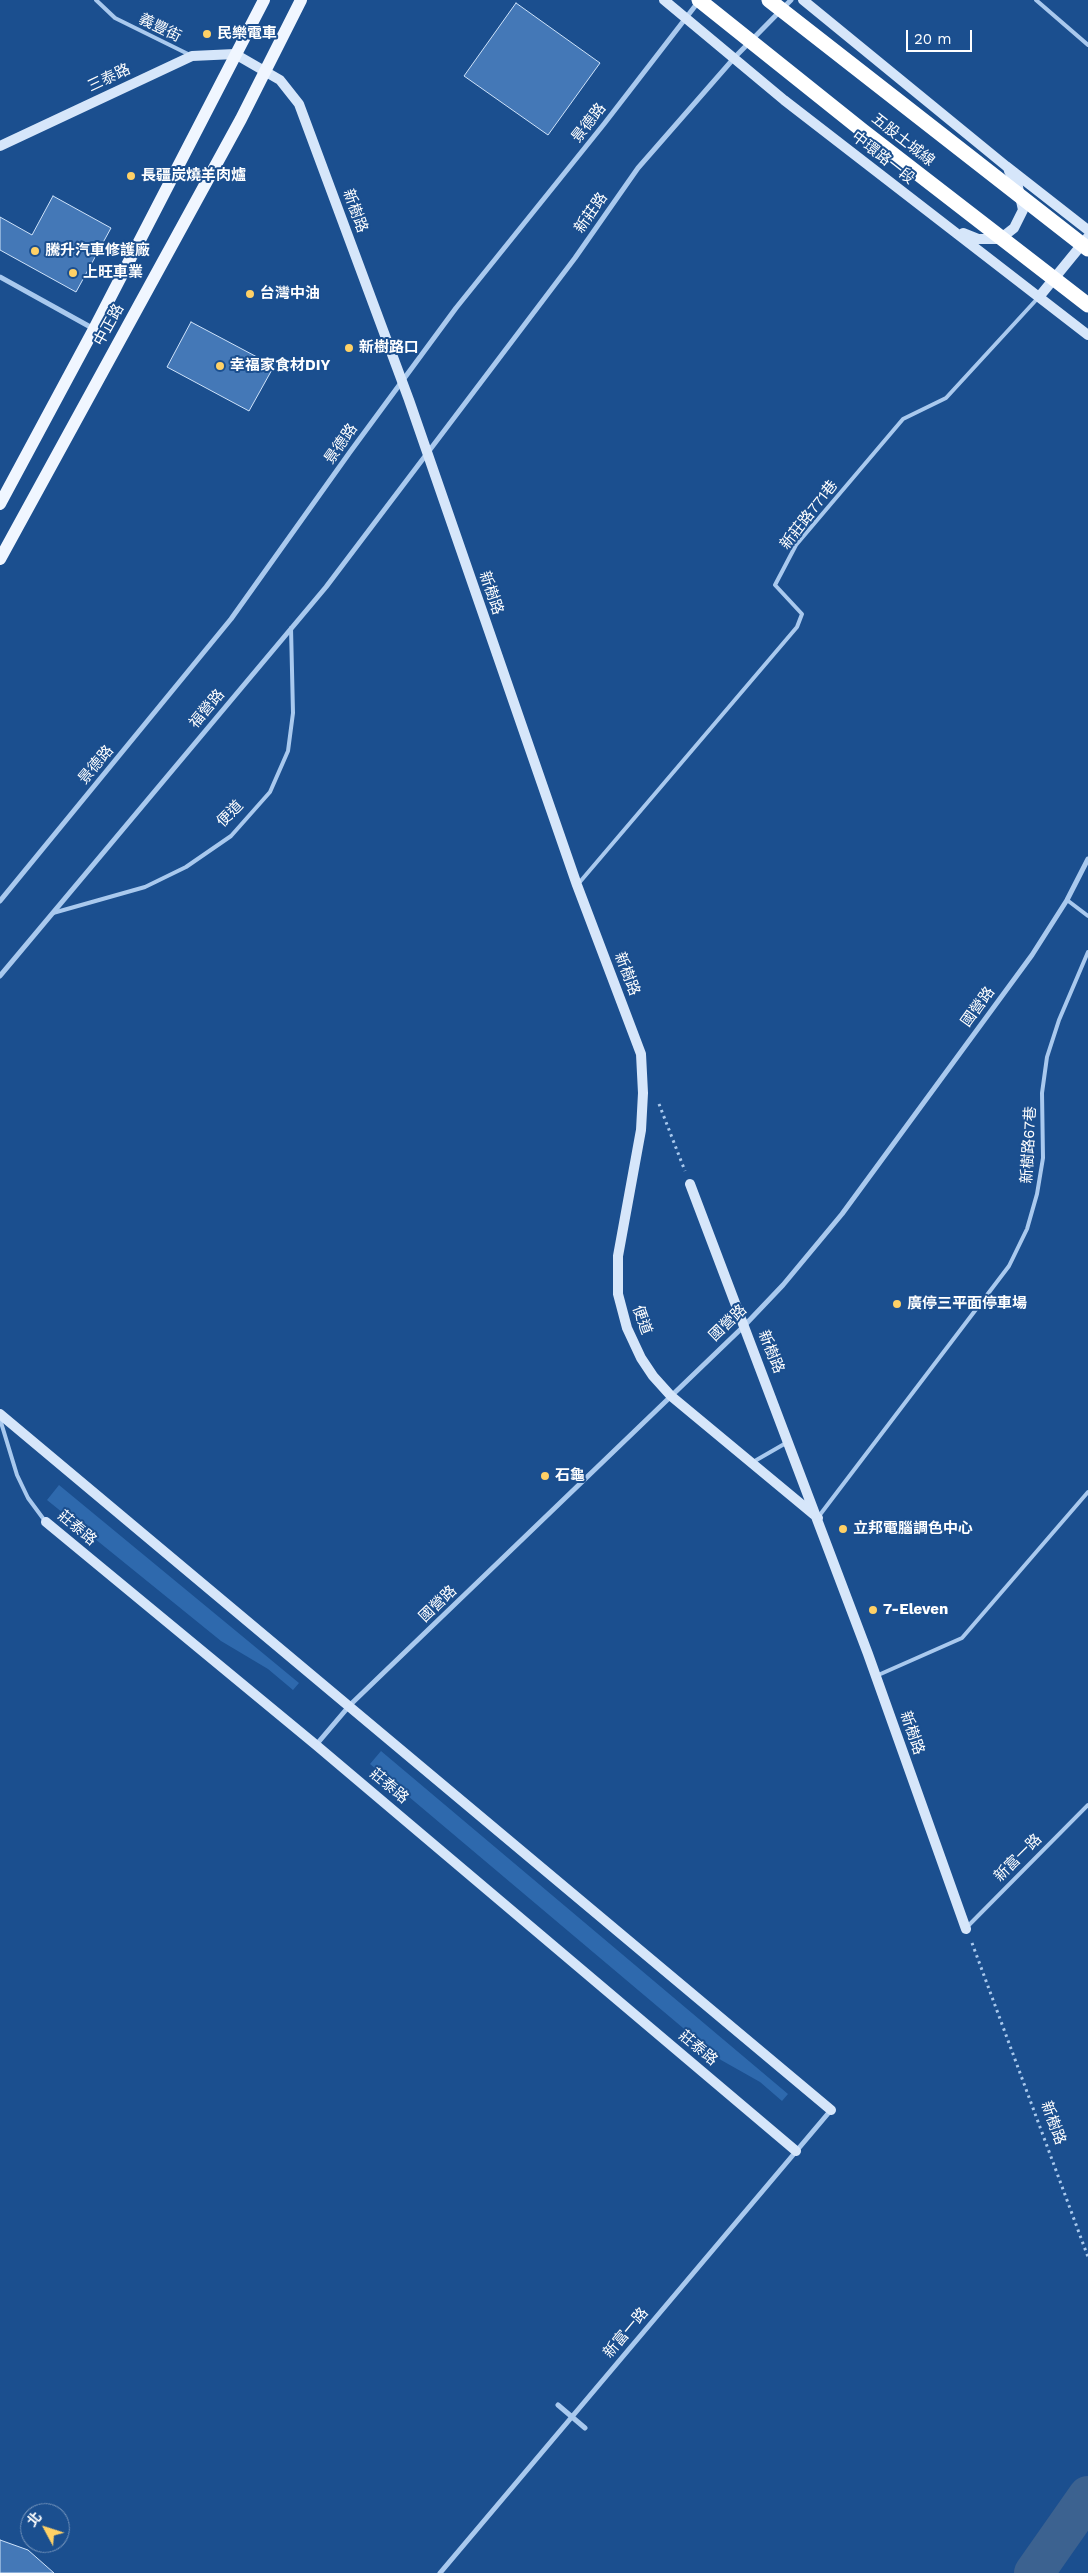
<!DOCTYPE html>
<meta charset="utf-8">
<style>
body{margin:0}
#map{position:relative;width:1088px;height:2573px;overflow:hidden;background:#1b4f8f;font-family:"Work Sans","Noto Sans TC",sans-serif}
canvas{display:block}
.north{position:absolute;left:20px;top:2503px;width:50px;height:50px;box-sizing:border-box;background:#1b4f8f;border:1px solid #7695bc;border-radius:50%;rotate:310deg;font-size:14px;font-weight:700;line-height:20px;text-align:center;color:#fff}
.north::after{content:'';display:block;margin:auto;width:18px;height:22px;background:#ffd166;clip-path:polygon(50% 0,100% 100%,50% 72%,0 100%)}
.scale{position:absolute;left:906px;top:30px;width:66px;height:22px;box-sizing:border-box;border:2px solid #fff;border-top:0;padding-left:6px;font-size:15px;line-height:18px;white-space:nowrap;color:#fff;-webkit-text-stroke:4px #1b4f8f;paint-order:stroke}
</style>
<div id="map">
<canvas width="1088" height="2573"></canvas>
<div class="north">北</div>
<div class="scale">20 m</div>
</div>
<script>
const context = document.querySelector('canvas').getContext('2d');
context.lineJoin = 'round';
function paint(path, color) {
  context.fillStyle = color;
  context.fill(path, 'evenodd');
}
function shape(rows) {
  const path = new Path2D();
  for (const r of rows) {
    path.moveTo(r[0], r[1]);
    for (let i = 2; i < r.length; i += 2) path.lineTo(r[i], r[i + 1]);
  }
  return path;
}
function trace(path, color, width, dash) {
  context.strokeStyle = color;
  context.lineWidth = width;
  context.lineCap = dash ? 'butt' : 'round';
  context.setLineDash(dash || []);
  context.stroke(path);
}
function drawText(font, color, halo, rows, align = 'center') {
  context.font = font + ' "Work Sans","Noto Sans TC",sans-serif';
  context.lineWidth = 4;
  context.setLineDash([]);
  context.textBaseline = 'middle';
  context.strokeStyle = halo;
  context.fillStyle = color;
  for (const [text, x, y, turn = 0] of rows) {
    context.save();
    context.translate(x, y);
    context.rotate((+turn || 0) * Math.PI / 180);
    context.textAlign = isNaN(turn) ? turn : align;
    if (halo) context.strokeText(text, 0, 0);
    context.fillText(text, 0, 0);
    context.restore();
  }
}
paint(shape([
 [59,1485,299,1683,293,1690,268,1669,221,1641,47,1500],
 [381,1751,788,2094,782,2101,760,2082,721,2060,370,1764]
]), '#2e69ad');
trace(shape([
 [1034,2573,1088,2496]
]), '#3c6290', 40);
const building = shape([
 [516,3,600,63,548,135,464,76,516,3],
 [53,196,111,228,76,292,0,250,0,217,32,235,53,196],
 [191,322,274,366,249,411,167,367,191,322],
 [0,2540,28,2550,54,2573,0,2573,0,2540]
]);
paint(building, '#4478b7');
trace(building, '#cfe3fa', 1);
trace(shape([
 [659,1104,685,1171],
 [972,1943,1088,2257]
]), '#a9c9ee', 3, [2.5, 4]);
trace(shape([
 [96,0,115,18,190,55],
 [1036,0,1088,45],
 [579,883,797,627,802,614,775,585,796,545,903,419,946,398,1037,299],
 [1067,900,1088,916],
 [53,913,145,887,186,867,231,836,270,792,288,751,293,713,291,628],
 [0,1419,17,1475,28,1498,45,1521],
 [753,1462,786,1443],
 [819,1516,1009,1266,1027,1229,1037,1194,1043,1158,1042,1093,1047,1057,1059,1020,1088,952],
 [876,1676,962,1638,1088,1492],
 [967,1927,1088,1805]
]), '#a9c9ee', 4);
trace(shape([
 [0,277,94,329],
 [0,901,231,619,350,452,456,308,604,124,699,1],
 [0,976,326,587,575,258,638,168,735,57,791,0],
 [316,1745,350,1705,744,1326,783,1285,842,1214,1032,955,1067,900,1088,859],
 [558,2405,585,2428],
 [440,2573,831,2110]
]), '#a9c9ee', 5);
trace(shape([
 [664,0,784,100,1088,335],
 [803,0,1006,166,1088,230],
 [0,146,192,56,235,54,280,80,299,104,409,400,577,885,641,1054,643,1093,641,1130,618,1256,618,1294,627,1328,641,1358,653,1376,671,1396,818,1518],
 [963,233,978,239,1000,239,1014,228,1023,210,1018,187,1009,171],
 [1039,297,1088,237],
 [690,1184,868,1654,966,1929],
 [0,1414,831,2110],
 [46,1522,316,1745,796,2151]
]), '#d6e6fa', 10);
trace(shape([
 [0,504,94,329,264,0],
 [0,559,241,119,301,0]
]), '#f0f6ff', 12);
trace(shape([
 [699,0,863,131,1088,305],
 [769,0,1088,249]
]), '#fff', 15);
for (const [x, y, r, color] of [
 [207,34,5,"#ffd166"],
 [131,176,5,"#ffd166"],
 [35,251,5,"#ffd166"],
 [73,273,5,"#ffd166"],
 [250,294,5,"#ffd166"],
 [349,348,5,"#ffd166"],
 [220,366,5,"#ffd166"],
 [897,1304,5,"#ffd166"],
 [545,1476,5,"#ffd166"],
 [843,1529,5,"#ffd166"],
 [873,1610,5,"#ffd166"]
]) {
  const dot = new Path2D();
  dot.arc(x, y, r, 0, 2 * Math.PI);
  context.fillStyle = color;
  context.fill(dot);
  trace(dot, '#1b4f8f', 2);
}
drawText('15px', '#fff', '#1b4f8f', [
 ["義豐街",160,28,26],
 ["三泰路",109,78,-25],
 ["景德路",589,123,-52],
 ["五股土城線",903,140,38],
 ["中環路一段",883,158,38],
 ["新樹路",355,211,70],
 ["新莊路",591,213,-55],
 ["中正路",109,325,-61],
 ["景德路",341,444,-55],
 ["新莊路771巷",809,515,-52],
 ["新樹路",491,593,71],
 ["福營路",207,709,-50],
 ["景德路",96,765,-50],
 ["便道",230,814,-46],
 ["新樹路",627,974,69],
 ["國營路",978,1007,-54],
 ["新樹路67巷",1029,1145,-87],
 ["便道",642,1320,70],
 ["國營路",728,1323,-44],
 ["新樹路",771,1352,68],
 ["莊泰路",77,1528,40],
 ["國營路",438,1604,-44],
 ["新樹路",912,1733,71],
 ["莊泰路",389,1786,40],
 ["新富一路",1018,1858,-45],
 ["莊泰路",698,2048,40],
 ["新樹路",1053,2123,70],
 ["新富一路",626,2333,-50]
]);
drawText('bold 15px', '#fff', '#1b4f8f', [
 ["民樂電車",217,34],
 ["長疆炭燒羊肉爐",141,176],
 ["騰升汽車修護廠",45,251],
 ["上旺車業",83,273],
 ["台灣中油",260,294],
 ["新樹路口",359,348],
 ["幸福家食材DIY",230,366],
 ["廣停三平面停車場",907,1304],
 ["石龜",555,1476],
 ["立邦電腦調色中心",853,1529],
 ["7-Eleven",883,1610]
], 'left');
</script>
